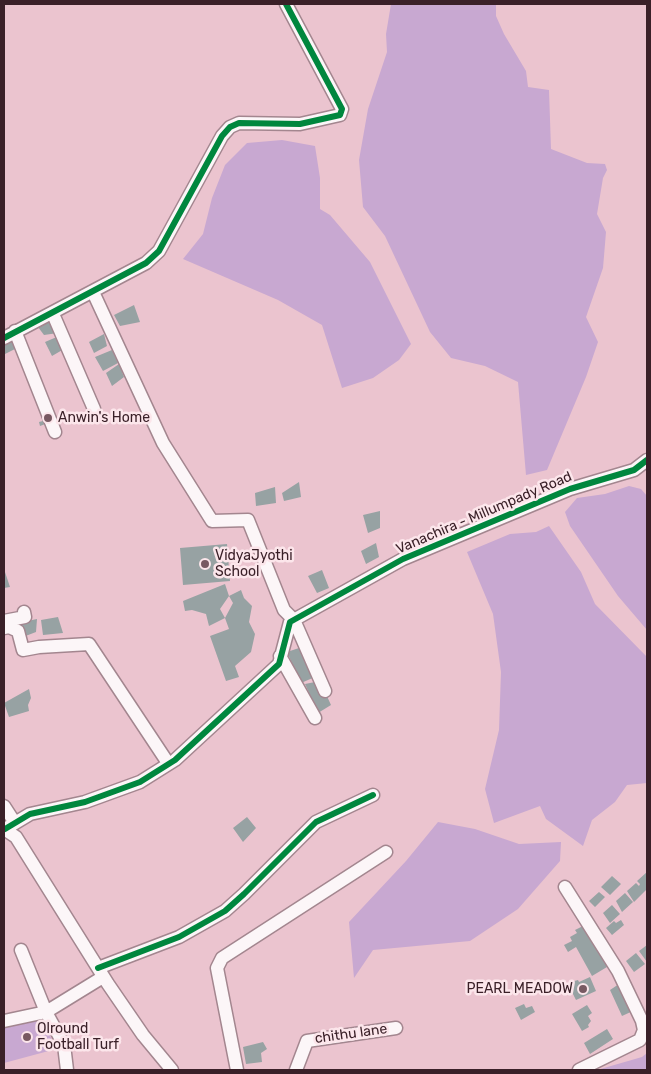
<!DOCTYPE html>
<style>
body{margin:0}
#map{position:relative;width:651px;height:1074px;overflow:hidden;background:#ebc4cf;font-family:Rubik,sans-serif}
canvas{display:block}
.frame{position:absolute;inset:0;border:5px solid #3a2028;pointer-events:none}
</style>
<div id="map">
<canvas width="651" height="1074"></canvas>
<div class="frame"></div>
</div>
<script>
const context = document.querySelector('canvas').getContext('2d');
context.lineJoin = 'round';
function paint(path, color) {
  context.fillStyle = color;
  context.fill(path, 'evenodd');
}
function shape(rows) {
  const path = new Path2D();
  for (const r of rows) {
    path.moveTo(r[0], r[1]);
    for (let i = 2; i < r.length; i += 2) path.lineTo(r[i], r[i + 1]);
  }
  return path;
}
function trace(path, color, width, dash) {
  context.strokeStyle = color;
  context.lineWidth = width;
  context.lineCap = dash ? 'butt' : 'round';
  context.setLineDash(dash || []);
  context.stroke(path);
}
function drawText(font, color, halo, rows, align = 'center') {
  context.font = font + ' Rubik,sans-serif';
  context.lineWidth = 5;
  context.setLineDash([]);
  context.textBaseline = 'middle';
  context.strokeStyle = halo;
  context.fillStyle = color;
  for (const [text, x, y, turn = 0] of rows) {
    context.save();
    context.translate(x, y);
    context.rotate((+turn || 0) * Math.PI / 180);
    context.textAlign = isNaN(turn) ? turn : align;
    if (halo) context.strokeText(text, 0, 0);
    context.fillText(text, 0, 0);
    context.restore();
  }
}
paint(shape([
 [391,4,496,4,496,16,504,34,526,71,528,87,549,90,551,149,587,163,605,164,607,170,603,178,597,214,606,232,603,268,586,317,598,342,586,377,547,470,526,475,518,382,485,366,451,358,430,332,385,236,363,207,359,160,368,109,387,52,386,34],
 [282,140,315,146,320,178,320,209,330,215,370,262,411,344,399,360,373,378,342,388,322,325,278,300,183,259,203,234,212,198,225,165,247,143],
 [629,486,641,489,647,496,647,630,618,596,570,526,565,512,577,498,605,494],
 [549,526,581,572,595,604,647,657,647,783,627,785,615,802,592,820,583,846,546,819,540,806,494,823,485,789,499,730,501,672,493,614,467,552,510,534,536,532],
 [438,822,475,829,519,844,561,842,560,861,518,909,470,941,373,950,354,978,349,922,406,861],
 [42,1018,56,1049,4,1063,4,1024],
 [647,1053,647,1070,597,1070,642,1057]
]), '#c8a8d1');
paint(shape([
 [134,305,140,322,120,326,114,315],
 [51,318,58,333,44,335,38,327],
 [104,334,107,346,94,353,89,342],
 [14,335,17,348,5,354,4,343],
 [59,336,64,349,52,356,45,342],
 [112,350,118,363,103,371,95,357],
 [119,364,124,377,112,386,106,373],
 [50,412,48,423,40,426,39,422,43,421,41,416],
 [299,482,301,497,284,501,282,493],
 [275,487,276,503,256,506,255,493],
 [380,511,380,528,368,533,363,515],
 [376,543,379,557,366,564,361,551],
 [227,544,230,581,183,585,180,548],
 [4,569,10,587,4,588],
 [322,570,329,588,317,593,308,576],
 [225,584,229,596,220,609,225,618,209,626,206,614,192,610,185,611,183,601],
 [241,590,244,598,252,606,249,622,255,634,251,652,235,666,239,677,226,681,210,636,229,629,225,618,233,603,229,596],
 [58,617,63,633,43,635,41,620],
 [37,619,36,632,23,637,18,623],
 [302,647,315,677,301,683,287,652],
 [320,681,331,705,318,713,305,684],
 [29,689,31,698,28,705,29,711,9,717,4,703],
 [247,817,256,828,243,842,233,828],
 [647,872,647,889,634,902,627,891,636,883,639,886,640,884,637,881],
 [612,876,621,884,610,895,601,887],
 [599,892,605,897,595,907,589,901],
 [625,893,633,902,622,912,616,901],
 [612,905,620,914,610,923,603,913],
 [621,920,624,925,612,935,606,928,614,921,616,923],
 [583,926,590,938,595,935,612,964,592,976,576,947,568,952,564,945,572,941,570,937,577,933,575,930],
 [647,945,647,962,639,951],
 [636,953,645,964,634,972,626,961],
 [590,977,596,991,576,1000,570,988,573,987,571,982,578,980,579,982],
 [625,980,635,1010,622,1016,610,990],
 [524,1004,526,1008,532,1006,535,1012,521,1020,515,1008],
 [587,1005,592,1013,588,1016,591,1021,588,1025,589,1027,582,1031,572,1014],
 [607,1029,613,1039,590,1054,584,1043],
 [263,1042,267,1049,261,1053,262,1062,246,1064,243,1047]
]), '#97a2a3');
const minor = shape([
 [93,292,163,443,212,521,248,520,284,610,294,620,325,691],
 [53,314,94,409],
 [15,331,55,432],
 [4,338,146,263,159,251,222,136,230,127,239,123,300,124,340,115,342,109,286,4],
 [4,621,25,617,24,612],
 [4,628,9,627,18,631,23,650,39,647,89,644,168,763],
 [280,656,315,718],
 [4,806,15,823],
 [4,829,16,837,108,984,143,1035,172,1070],
 [5,829,30,814,85,802,140,782,175,760,279,664,290,622,403,559,570,489,634,470,647,460],
 [565,887,618,971,642,1021,644,1030,640,1040,579,1070],
 [21,950,46,1012,64,1045,67,1070],
 [98,968,179,937,225,911,244,894,316,822,373,795],
 [4,1021,46,1012,103,977],
 [237,1070,217,968,222,958,386,852],
 [296,1070,307,1041,396,1028]
]);
trace(minor, '#a3868f', 15);
trace(minor, '#fcf6f8', 12);
trace(shape([
 [4,338,146,263,159,251,222,136,230,127,239,123,300,124,340,115,342,109,286,4],
 [5,829,30,814,85,802,140,782,175,760,279,664,290,622,403,559,570,489,634,470,647,460],
 [98,968,179,937,225,911,244,894,316,822,373,795]
]), '#00873e', 6);
for (const [x, y, r, color] of [
 [48,418,5,"#785962"],
 [205,564,5,"#785962"],
 [583,989,5,"#785962"],
 [27,1037,5,"#785962"]
]) {
  const dot = new Path2D();
  dot.arc(x, y, r, 0, 2 * Math.PI);
  context.fillStyle = color;
  context.fill(dot);
  trace(dot, '#fce6eb', 2);
}
drawText('14px', '#3a2028', '#fce6eb', [
 ["Anwin's Home",58,418],
 ["VidyaJyothi",215,556],
 ["School",215,572],
 ["PEARL MEADOW",573,989,"right"],
 ["Olround",37,1029],
 ["Football Turf",37,1045]
], 'left');
drawText('14px', '#3a2028', '#fce6eb', [
 ["Vanachira - Millumpady Road",484,513,-23],
 ["chithu lane",351,1034,-8]
]);
</script>
